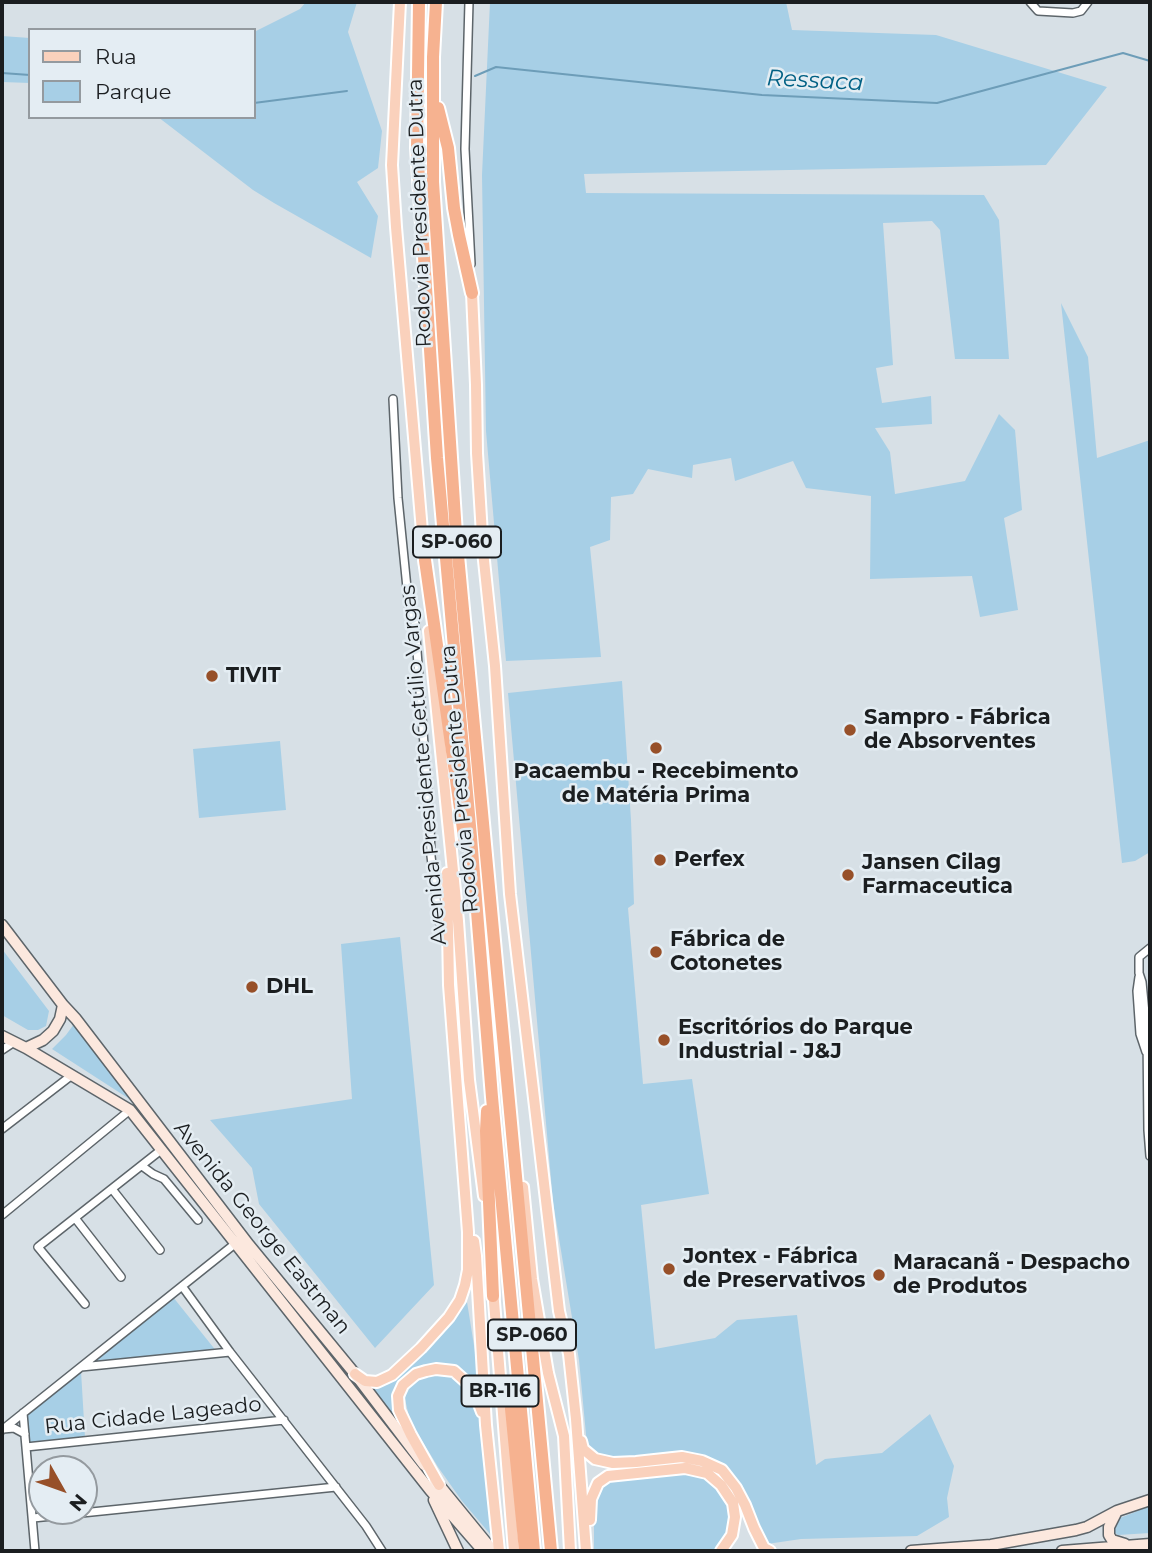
<!DOCTYPE html>
<meta charset="utf-8">
<style>
body{margin:0}
#map{position:relative;width:1152px;height:1553px;overflow:hidden;background:#d7e0e6;font-family:Montserrat,sans-serif}
canvas{display:block}
.frame{position:absolute;inset:0;border:4px solid #1b1e20;pointer-events:none}
.legend{position:absolute;left:28px;top:28px;width:228px;height:91px;box-sizing:border-box;background:#e4edf3;border:2px solid #949a9f;margin:0;padding:9px 12px;list-style:none;font-size:21px;color:#1b1e20}
.legend li{display:flex;align-items:center;gap:14px;height:35px}
.legend b{width:35px;border:2px solid #949a9f}
.north{position:absolute;left:28px;top:1455px;width:70px;height:70px;box-sizing:border-box;background:#e4edf3;border:2px solid #949a9f;border-radius:50%;rotate:130deg;font-size:19px;font-weight:700;line-height:28px;text-align:center;color:#1b1e20}
.north::after{content:'';display:block;margin:auto;width:24px;height:32px;background:#975029;clip-path:polygon(50% 0,100% 100%,50% 72%,0 100%)}
</style>
<div id="map">
<canvas width="1152" height="1553"></canvas>
<div class="frame"></div>
<ul class="legend">
<li><b style="height:9px;background:#fad1bc"></b>Rua</li>
<li><b style="height:19px;background:#a7cfe6"></b>Parque</li>
</ul>
<div class="north">N</div>
</div>
<script>
const context = document.querySelector('canvas').getContext('2d');
context.lineJoin = 'round';
function paint(path, color) {
  context.fillStyle = color;
  context.fill(path, 'evenodd');
}
function shape(rows) {
  const path = new Path2D();
  for (const r of rows) {
    path.moveTo(r[0], r[1]);
    for (let i = 2; i < r.length; i += 2) path.lineTo(r[i], r[i + 1]);
  }
  return path;
}
function trace(path, color, width, dash) {
  context.strokeStyle = color;
  context.lineWidth = width;
  context.lineCap = dash ? 'butt' : 'round';
  context.setLineDash(dash || []);
  context.stroke(path);
}
function drawText(font, color, halo, rows, align = 'center') {
  context.font = font + ' Montserrat,sans-serif';
  context.lineWidth = 5;
  context.setLineDash([]);
  context.textBaseline = 'middle';
  context.strokeStyle = halo;
  context.fillStyle = color;
  for (const [text, x, y, turn = 0] of rows) {
    context.save();
    context.translate(x, y);
    context.rotate((+turn || 0) * Math.PI / 180);
    context.textAlign = isNaN(turn) ? turn : align;
    if (halo) context.strokeText(text, 0, 0);
    context.fillText(text, 0, 0);
    context.restore();
  }
}
paint(shape([
 [306,2,357,2,348,32,382,131,378,168,357,182,378,216,371,258,274,203,253,190,158,117,254,117,254,32,300,9],
 [490,2,786,2,792,30,936,35,1107,87,1046,165,584,174,586,193,984,195,999,220,1009,359,955,359,940,230,932,221,883,223,893,365,876,368,882,403,931,396,932,424,875,428,890,452,895,494,965,481,999,414,1015,430,1022,510,1004,518,1018,610,980,617,972,576,870,579,871,496,806,488,793,461,735,481,731,458,693,465,692,478,648,469,633,494,611,497,610,540,590,547,601,657,506,661,486,431,482,175],
 [2,36,30,38,30,83,2,82],
 [1061,303,1088,357,1097,458,1150,440,1150,852,1135,861,1122,863],
 [622,681,631,820,634,904,628,908,643,1084,692,1079,709,1194,641,1205,655,1349,715,1338,737,1320,797,1315,816,1465,825,1459,882,1453,930,1414,954,1466,947,1498,949,1517,917,1536,801,1539,767,1544,724,1467,705,1456,681,1452,614,1459,596,1454,587,1445,579,1360,553,1202,508,693],
 [280,741,286,810,199,818,193,749],
 [400,937,434,1285,375,1348,259,1204,252,1168,210,1120,352,1099,341,944],
 [2,949,49,1011,46,1026,38,1030,28,1030,2,1015],
 [74,1024,78,1031,131,1100,52,1049,66,1035],
 [173,1297,217,1352,91,1363],
 [467,1302,482,1395,459,1370,440,1364,419,1368,394,1393,394,1422,368,1388,389,1384],
 [81,1371,85,1438,29,1443,26,1415],
 [432,1373,450,1375,456,1378,466,1386,477,1406,481,1421,496,1541,462,1501,438,1467,410,1421,405,1399,407,1387,416,1380],
 [685,1471,705,1476,718,1488,729,1504,732,1517,728,1533,716,1551,594,1551,594,1500,601,1486,610,1479],
 [1150,1506,1150,1533,1118,1535,1114,1532,1113,1527,1120,1518]
]), '#a7cfe6');
trace(shape([
 [2,73,30,75],
 [475,76,496,67,762,95,937,103,1123,53,1150,61],
 [254,103,347,91]
]), '#6d9db8', 2);
const street = shape([
 [469,2,465,149,471,264],
 [1030,2,1038,11,1073,13,1081,11,1088,2],
 [393,399,398,498,409,608,413,615,415,624,430,825,431,856,439,922],
 [1150,948,1139,957,1139,973,1142,982,1147,1034,1148,1130,1150,1156],
 [1139,977,1137,991,1140,1034,1146,1052],
 [2,1050,14,1042],
 [2,1129,72,1075],
 [142,1166,153,1174,164,1179,198,1220],
 [112,1189,160,1250],
 [2,1215,130,1110],
 [75,1218,121,1277],
 [182,1286,230,1352,366,1526,382,1551],
 [85,1304,38,1247,161,1150],
 [81,1367,230,1352],
 [23,1413,35,1551],
 [3,1429,14,1428,25,1434],
 [2,1430,236,1243],
 [26,1447,284,1420],
 [33,1518,336,1487]
]);
const secondary = shape([
 [2,925,63,1005,76,1019,249,1245,355,1374,424,1465],
 [2,1036,26,1048,130,1110,430,1490,483,1551],
 [26,1048,43,1040,53,1031,60,1019,63,1005],
 [435,1480,489,1546,496,1551],
 [434,1500,458,1551],
 [1117,1511,1109,1527,1109,1535,1112,1540,1125,1544],
 [911,1551,991,1545,1076,1530,1087,1527,1117,1511,1150,1500],
 [1062,1551,1150,1544]
]);
const primary = shape([
 [400,2,392,165,396,227,425,566],
 [472,293,476,385,477,453,483,551,495,666,510,894,559,1311,569,1354,576,1419,586,1551],
 [429,631,458,921,469,1080,484,1196],
 [523,1187,532,1279,548,1373,564,1436,570,1551],
 [474,1241,476,1256,486,1425,499,1551],
 [493,1289,514,1551],
 [355,1374,365,1381,377,1382,392,1375,421,1348,449,1317,460,1300,465,1285,468,1270,468,1232,449,985,447,873],
 [581,1441,583,1449,595,1459,613,1463,636,1462,682,1457,702,1461,722,1470,736,1488,745,1505,754,1528,764,1548,770,1551],
 [439,1485,411,1435,399,1410,398,1396,403,1385,416,1374,426,1371,436,1369,454,1371,473,1388,482,1412],
 [590,1520,591,1499,598,1483,608,1476,685,1468,707,1473,721,1485,733,1503,735,1517,732,1535,721,1551]
]);
const highway = shape([
 [419,2,417,148,437,458,471,837,492,1097,534,1551],
 [436,2,433,57,433,182,456,534,551,1551],
 [438,108,448,148,454,208,459,235,472,293],
 [425,560,465,844],
 [487,1111,486,1131,493,1296],
 [513,1391,511,1409,525,1551]
]);
trace(street, '#5d656a', 10);
trace(secondary, '#5d656a', 13);
trace(primary, '#fff', 14);
trace(highway, '#fff', 16);
trace(street, '#fff', 7);
trace(secondary, '#fce8de', 10);
trace(primary, '#fad1bc', 10);
trace(highway, '#f6b290', 12);
for (const [x, y, r, color] of [
 [212,676,7,"#975029"],
 [850,730,7,"#975029"],
 [656,748,7,"#975029"],
 [660,860,7,"#975029"],
 [848,875,7,"#975029"],
 [656,952,7,"#975029"],
 [252,987,7,"#975029"],
 [664,1040,7,"#975029"],
 [669,1269,7,"#975029"],
 [879,1275,7,"#975029"]
]) {
  const dot = new Path2D();
  dot.arc(x, y, r, 0, 2 * Math.PI);
  context.fillStyle = color;
  context.fill(dot);
  trace(dot, '#e4edf3', 2.5);
}
for (const [x, y, w] of [
 [457,542,88],
 [532,1335,88],
 [500,1391,77]
]) {
  const box = new Path2D();
  box.roundRect(x - w / 2, y - 15.5, w, 31, 5);
  context.fillStyle = '#e4edf3';
  context.fill(box);
  trace(box, '#1b1e20', 2);
}
drawText('bold 19px', '#1b1e20', null, [
 ["SP-060",457,542],
 ["SP-060",532,1335],
 ["BR-116",500,1391]
]);
drawText('21px', '#1b1e20', '#e4edf3', [
 ["Rodovia Presidente Dutra",420,213,-92],
 ["Avenida Presidente Getúlio Vargas",424,765,-95],
 ["Rodovia Presidente Dutra",460,779,-95],
 ["Avenida George Eastman",262,1228,51],
 ["Rua Cidade Lageado",153,1416,-6]
]);
drawText('bold 21px', '#1b1e20', '#e4edf3', [
 ["TIVIT",226,676],
 ["Sampro - Fábrica",864,718],
 ["de Absorventes",864,742],
 ["Pacaembu - Recebimento",656,772,"center"],
 ["de Matéria Prima",656,796,"center"],
 ["Perfex",674,860],
 ["Jansen Cilag",862,863],
 ["Farmaceutica",862,887],
 ["Fábrica de",670,940],
 ["Cotonetes",670,964],
 ["DHL",266,987],
 ["Escritórios do Parque",678,1028],
 ["Industrial - J&J",678,1052],
 ["Jontex - Fábrica",683,1257],
 ["de Preservativos",683,1281],
 ["Maracanã - Despacho",893,1263],
 ["de Produtos",893,1287]
], 'left');
drawText('italic 23px', '#006084', '#e4edf3', [
 ["Ressaca",815,81,3]
]);
</script>
